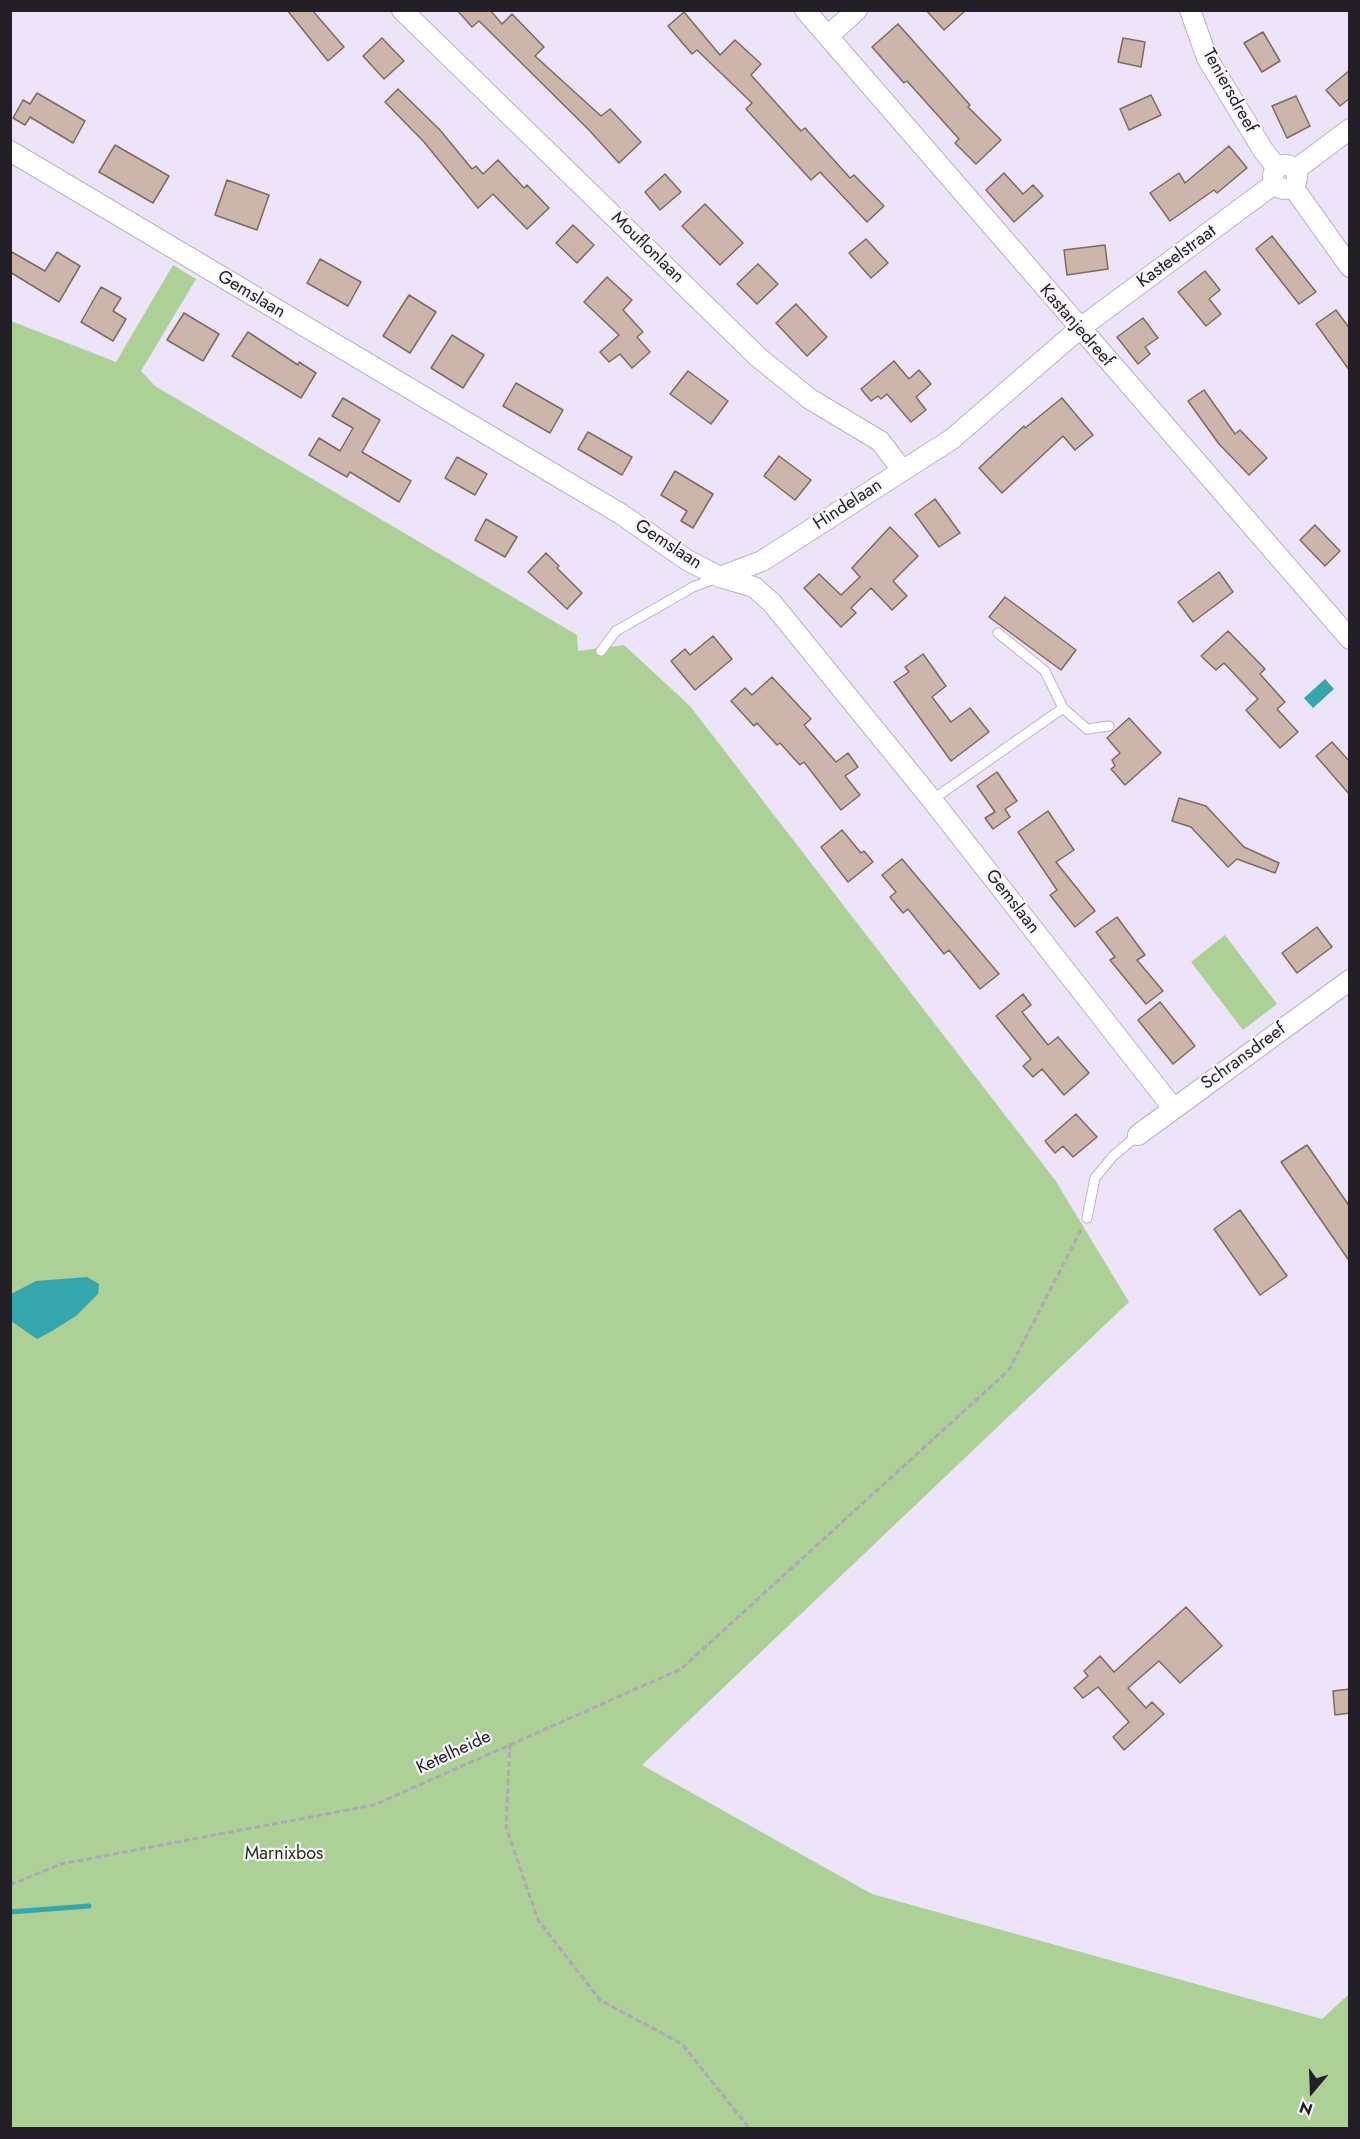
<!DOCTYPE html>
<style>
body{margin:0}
#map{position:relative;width:1360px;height:2139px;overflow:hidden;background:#eee4fa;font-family:Jost,sans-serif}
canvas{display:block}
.frame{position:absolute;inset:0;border:12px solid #231f27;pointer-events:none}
.north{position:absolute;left:1282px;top:2061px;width:60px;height:60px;-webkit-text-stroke:4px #f9f5fd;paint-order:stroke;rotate:199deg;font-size:16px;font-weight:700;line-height:24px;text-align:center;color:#231f27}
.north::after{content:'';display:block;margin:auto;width:21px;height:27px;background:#231f27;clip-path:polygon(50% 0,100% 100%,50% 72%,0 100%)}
</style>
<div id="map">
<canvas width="1360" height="2139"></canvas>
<div class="frame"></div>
<div class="north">N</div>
</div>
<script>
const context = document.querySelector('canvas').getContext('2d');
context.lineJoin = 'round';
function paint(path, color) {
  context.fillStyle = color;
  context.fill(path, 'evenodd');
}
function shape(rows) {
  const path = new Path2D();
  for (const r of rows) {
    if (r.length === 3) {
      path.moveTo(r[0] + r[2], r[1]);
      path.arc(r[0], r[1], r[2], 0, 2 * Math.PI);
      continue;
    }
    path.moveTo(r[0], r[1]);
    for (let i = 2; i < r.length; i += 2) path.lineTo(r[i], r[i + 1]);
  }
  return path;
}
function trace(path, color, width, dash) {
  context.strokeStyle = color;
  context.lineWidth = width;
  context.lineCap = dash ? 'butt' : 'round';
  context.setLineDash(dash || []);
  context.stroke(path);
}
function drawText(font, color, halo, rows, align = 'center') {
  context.font = font + ' Jost,sans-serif';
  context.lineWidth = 4.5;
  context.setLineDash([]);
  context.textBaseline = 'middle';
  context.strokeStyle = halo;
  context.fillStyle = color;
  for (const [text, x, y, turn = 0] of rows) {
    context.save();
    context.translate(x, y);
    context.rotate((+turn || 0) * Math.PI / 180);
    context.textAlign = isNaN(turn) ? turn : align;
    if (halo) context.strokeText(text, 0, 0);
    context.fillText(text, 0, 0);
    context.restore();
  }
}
paint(shape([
 [173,265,196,279,141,371,155,386,577,635,578,651,624,645,690,706,1055,1180,1129,1302,642,1765,872,1894,1322,2019,1349,1994,1349,2128,11,2128,11,321,116,362],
 [1225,935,1277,1004,1243,1030,1191,962]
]), '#add096');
paint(shape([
 [1325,679,1334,689,1313,708,1304,698],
 [87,1277,99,1284,98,1294,76,1316,52,1331,37,1339,11,1321,11,1294,36,1281]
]), '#36a6ad');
trace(shape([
 [10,1912,89,1906]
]), '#36a6ad', 5);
const building = shape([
 [287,10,312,10,344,47,328,61,287,10],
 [457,10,490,10,502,24,512,14,544,47,535,56,601,116,610,109,641,142,619,163,588,129,479,21,472,27,457,10],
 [926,10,966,10,944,30,926,10],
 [684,12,720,55,735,40,761,64,751,75,801,131,805,128,850,178,854,175,884,206,867,222,820,172,811,180,746,109,752,103,697,50,692,54,668,26,684,12],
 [898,24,970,105,968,107,1001,140,976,164,955,143,959,139,907,81,904,83,872,47,898,24],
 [1263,32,1280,61,1262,72,1244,43,1263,32],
 [382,38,404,61,384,79,363,56,382,38],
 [1123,38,1145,42,1141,67,1118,62,1123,38],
 [1350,70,1350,98,1340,106,1326,90,1350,70],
 [398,89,440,130,472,169,476,166,483,174,498,160,524,188,527,185,549,208,527,229,493,194,478,208,424,142,385,102,398,89],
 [37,93,85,121,73,143,30,117,25,125,13,118,23,100,30,104,37,93],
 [1151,95,1161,115,1129,130,1120,109,1151,95],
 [1296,96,1310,126,1287,138,1272,106,1296,96],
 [115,145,169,176,153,203,99,172,115,145],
 [1229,146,1247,168,1217,193,1214,190,1170,221,1150,193,1179,173,1185,183,1229,146],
 [1004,173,1023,194,1033,185,1043,196,1014,222,986,190,1004,173],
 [665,174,681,192,660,210,645,192,665,174],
 [227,180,269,195,257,230,215,215,227,180],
 [705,204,743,243,720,265,682,226,705,204],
 [573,225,594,245,577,263,556,243,573,225],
 [1272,236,1316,292,1299,304,1256,249,1272,236],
 [866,239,888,263,871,278,849,253,866,239],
 [1105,245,1108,269,1067,275,1064,250,1105,245],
 [10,251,45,271,57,252,80,266,59,302,10,272,10,251],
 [320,259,361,282,348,306,307,283,320,259],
 [758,264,778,284,757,304,737,284,758,264],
 [1205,271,1220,290,1209,299,1221,314,1206,326,1178,292,1205,271],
 [607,277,632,300,623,310,643,332,637,337,650,352,632,368,620,354,609,362,600,352,619,335,584,302,607,277],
 [101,287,121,298,113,311,126,319,113,341,81,322,101,287],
 [409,295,436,312,410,353,383,336,409,295],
 [796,304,827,337,807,356,776,323,796,304],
 [1336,310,1350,329,1350,371,1316,324,1336,310],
 [184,313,219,334,203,361,167,340,184,313],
 [1143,318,1158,338,1145,347,1150,354,1138,364,1117,337,1143,318],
 [248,332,298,365,299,362,316,373,301,398,232,356,248,332],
 [452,335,484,355,463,388,431,368,452,335],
 [894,361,909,379,919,370,931,384,916,397,926,410,911,422,887,394,881,399,878,396,871,401,861,389,894,361],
 [688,371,728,401,711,424,670,394,688,371],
 [516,383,563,410,550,433,503,406,516,383],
 [1204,390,1235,434,1240,430,1267,458,1249,475,1219,444,1188,401,1204,390],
 [343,398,380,420,362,452,411,481,399,502,350,472,347,477,309,455,319,438,340,451,353,428,332,416,343,398],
 [1062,398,1093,435,1075,450,1063,436,1002,493,979,468,1024,426,1025,428,1062,398],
 [588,432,632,457,622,475,578,449,588,432],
 [779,456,811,480,795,500,764,476,779,456],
 [457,457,487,474,475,495,445,478,457,457],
 [675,471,713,494,693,528,681,521,687,511,661,495,675,471],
 [935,499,960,533,939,547,915,514,935,499],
 [486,519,517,537,505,557,475,540,486,519],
 [1315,525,1340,551,1325,566,1300,540,1315,525],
 [890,527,918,556,893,581,907,596,892,610,871,588,851,608,856,613,841,627,804,588,819,574,841,595,860,577,852,568,890,527],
 [546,553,559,566,557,568,582,593,567,609,528,572,546,553],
 [1219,572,1233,592,1193,622,1178,602,1219,572],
 [1005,597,1076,650,1061,670,989,617,1005,597],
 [1228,631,1265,669,1260,674,1285,702,1277,709,1298,732,1280,748,1246,710,1258,699,1224,663,1216,670,1201,656,1228,631],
 [713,636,732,659,695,690,671,661,685,649,690,655,713,636],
 [923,654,946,686,932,697,951,722,970,708,989,732,951,761,894,682,909,672,905,667,923,654],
 [772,677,811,719,804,725,836,762,848,753,858,767,845,776,860,795,841,810,804,762,800,765,780,743,777,745,757,723,754,726,731,701,745,688,752,695,772,677],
 [1129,718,1161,753,1125,785,1111,769,1115,766,1112,760,1120,753,1107,738,1129,718],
 [1332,742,1350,762,1350,795,1316,756,1332,742],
 [997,772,1017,801,1005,809,1010,817,993,829,985,818,995,812,977,786,997,772],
 [1179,798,1206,806,1244,847,1279,863,1275,873,1237,859,1228,867,1191,827,1172,821,1179,798],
 [1048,811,1074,850,1056,862,1095,911,1075,927,1050,895,1057,890,1018,832,1048,811],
 [842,830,861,853,864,851,873,862,848,882,821,847,842,830],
 [902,859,999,974,980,989,949,950,944,954,908,909,903,913,890,897,896,892,882,875,902,859],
 [1117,917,1145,955,1137,960,1163,991,1146,1004,1110,960,1115,957,1096,932,1117,917],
 [1317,927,1332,947,1297,973,1282,953,1317,927],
 [1023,994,1031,1005,1022,1012,1048,1045,1058,1037,1089,1073,1064,1095,1042,1069,1033,1077,1023,1066,1031,1059,996,1016,1023,994],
 [1160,1002,1195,1046,1173,1064,1138,1020,1160,1002],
 [1076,1114,1097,1137,1073,1157,1063,1146,1055,1153,1045,1141,1076,1114],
 [1307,1145,1350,1207,1350,1262,1281,1162,1307,1145],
 [1240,1210,1287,1276,1260,1295,1214,1229,1240,1210],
 [1186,1607,1222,1646,1180,1683,1159,1661,1128,1688,1146,1708,1152,1702,1164,1714,1124,1750,1113,1737,1129,1722,1098,1687,1083,1698,1074,1688,1088,1676,1084,1671,1100,1656,1114,1672,1186,1607],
 [1350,1689,1350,1713,1335,1715,1333,1691,1350,1689]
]);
paint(building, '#ccb5aa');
trace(building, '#7e6a5f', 1.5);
const service = shape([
 [998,633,1045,671,1063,708,1087,729,1109,726],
 [601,651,616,631,693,587,719,577],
 [932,800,1063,708],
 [1087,1218,1095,1178,1113,1156,1138,1135]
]);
const minor = shape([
 [402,10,758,357,810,399,880,441,902,470],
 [805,10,1350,639],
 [1190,10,1207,58,1263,150,1277,168],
 [828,36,857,10],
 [10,151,621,514,687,560,720,577,754,587,772,603,932,800,1173,1108],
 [1285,177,12],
 [1295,170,1350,129],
 [1293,187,1350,267],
 [720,577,762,561,952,439,1079,329,1274,184],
 [1138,1135,1350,980]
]);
trace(service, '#bcb3c7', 11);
trace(minor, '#bcb3c7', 22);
trace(shape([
 [510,1743,506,1827,538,1920,600,2000,682,2044,749,2128],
 [10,1885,61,1864,374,1805,681,1669,1009,1370,1082,1228]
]), '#afa7b8', 3, [6, 3]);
trace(service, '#fff', 9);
trace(minor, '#fff', 20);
drawText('18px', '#231f27', '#f9f5fd', [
 ["Teniersdreef",1229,91,61],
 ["Mouflonlaan",647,248,44],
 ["Kasteelstraat",1177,257,-36],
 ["Gemslaan",251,295,31],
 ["Kastanjedreef",1076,326,49],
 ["Hindelaan",848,505,-33],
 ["Gemslaan",668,545,33],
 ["Gemslaan",1012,902,52],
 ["Schransdreef",1244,1057,-36],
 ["Ketelheide",454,1753,-25]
]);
drawText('18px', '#1b3304', '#f9f5fd', [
 ["Marnixbos",284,1855]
]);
</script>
